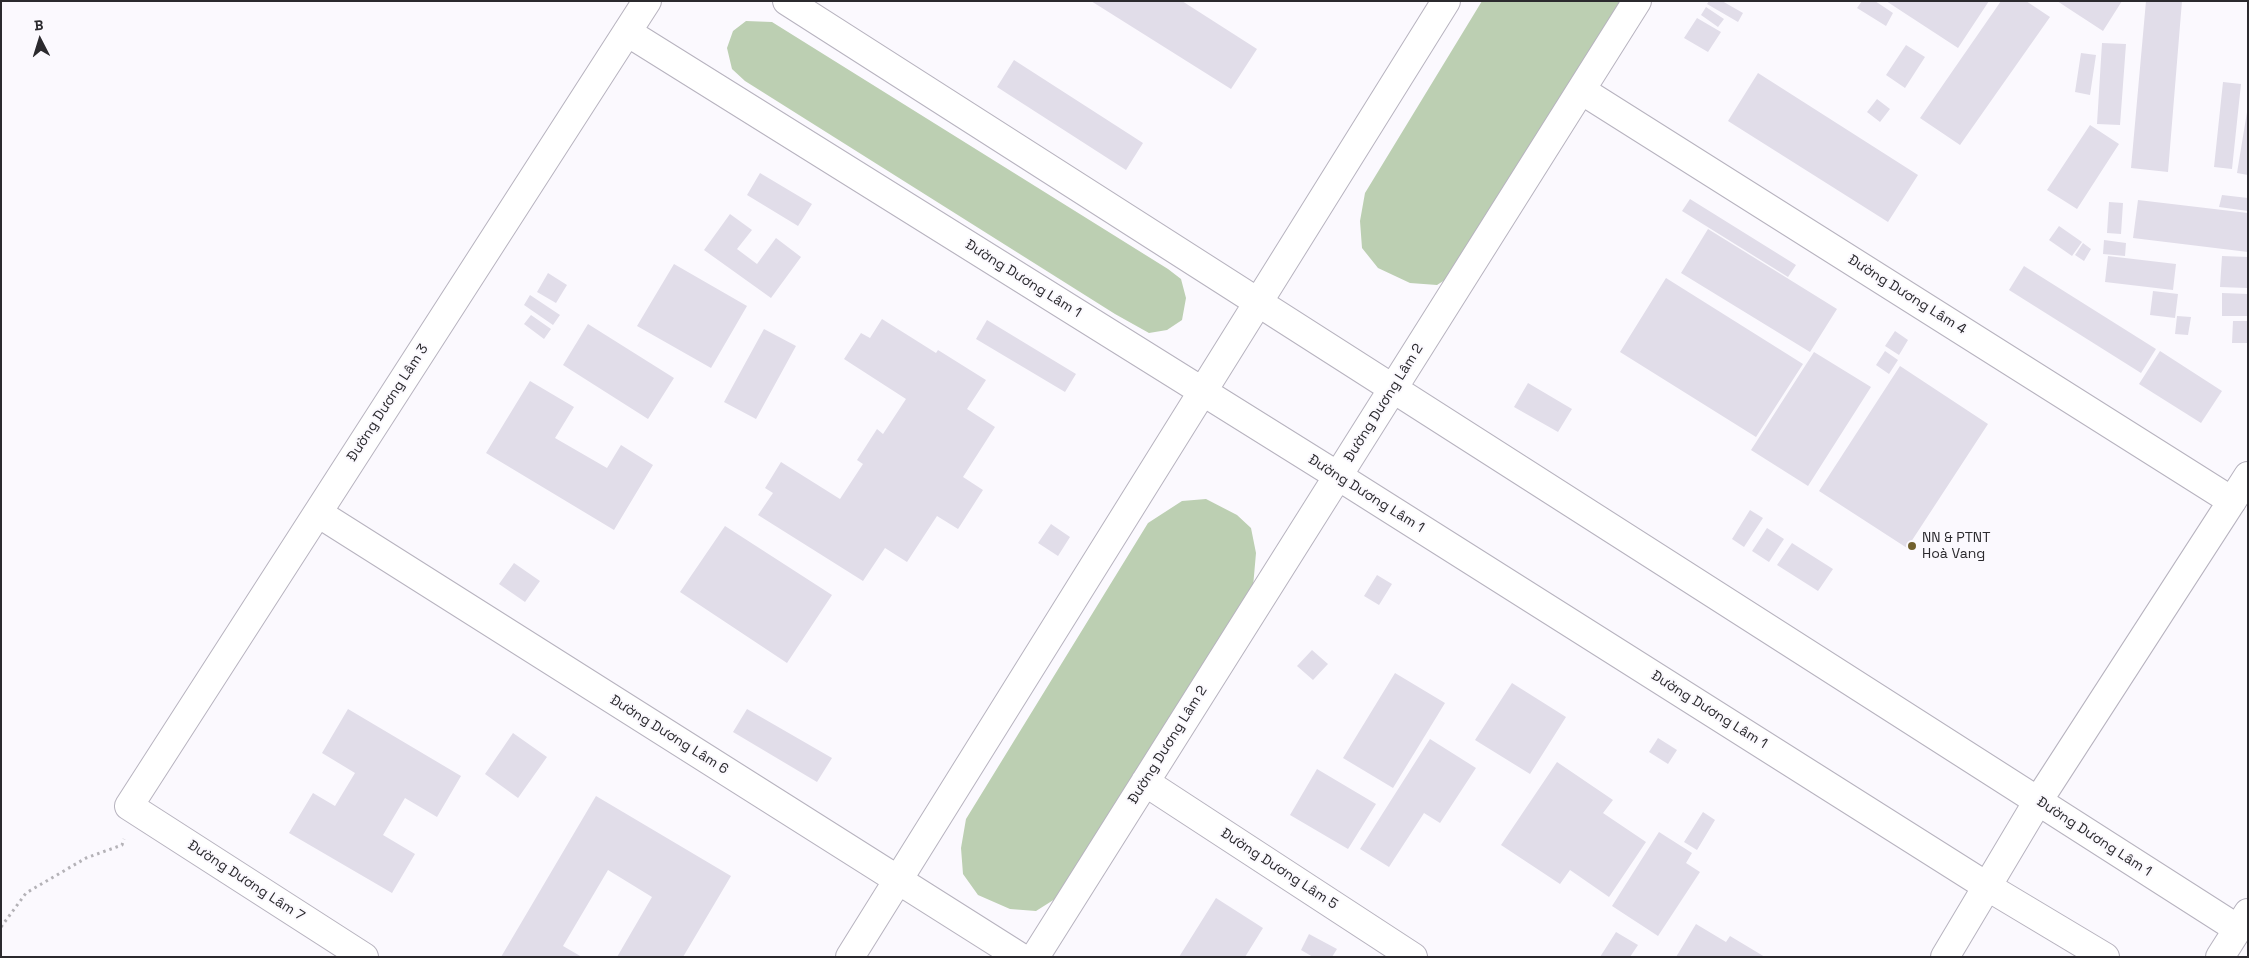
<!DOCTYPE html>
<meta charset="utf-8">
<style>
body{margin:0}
#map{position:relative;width:2249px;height:958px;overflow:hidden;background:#fbf9fe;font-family:"Space Grotesk",sans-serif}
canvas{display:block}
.frame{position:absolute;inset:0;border:2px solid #2b2a2e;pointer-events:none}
.north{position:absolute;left:15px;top:15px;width:50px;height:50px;-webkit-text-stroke:4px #fbf9fe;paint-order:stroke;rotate:355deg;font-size:14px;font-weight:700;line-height:20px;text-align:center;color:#2b2a2e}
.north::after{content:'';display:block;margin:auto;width:18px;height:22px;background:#2b2a2e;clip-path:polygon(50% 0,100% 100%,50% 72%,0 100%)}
</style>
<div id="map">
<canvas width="2249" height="958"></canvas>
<div class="frame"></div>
<div class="north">B</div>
</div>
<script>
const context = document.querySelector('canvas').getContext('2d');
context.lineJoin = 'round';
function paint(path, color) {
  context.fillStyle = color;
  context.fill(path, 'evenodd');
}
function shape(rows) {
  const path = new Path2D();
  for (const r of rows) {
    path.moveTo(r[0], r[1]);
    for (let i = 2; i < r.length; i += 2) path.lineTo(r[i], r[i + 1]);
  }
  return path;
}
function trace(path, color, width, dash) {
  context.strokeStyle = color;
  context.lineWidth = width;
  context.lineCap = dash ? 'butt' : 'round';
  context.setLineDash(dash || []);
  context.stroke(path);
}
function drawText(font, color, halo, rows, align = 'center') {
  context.font = font + ' "Space Grotesk",sans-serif';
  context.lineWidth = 4;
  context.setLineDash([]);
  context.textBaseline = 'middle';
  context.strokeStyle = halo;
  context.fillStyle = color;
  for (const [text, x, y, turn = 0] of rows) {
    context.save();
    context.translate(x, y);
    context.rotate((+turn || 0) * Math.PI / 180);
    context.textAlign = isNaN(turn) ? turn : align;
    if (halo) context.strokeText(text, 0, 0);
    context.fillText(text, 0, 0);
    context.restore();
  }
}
paint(shape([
 [1482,1,1629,1,1456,273,1437,285,1410,283,1378,268,1362,248,1360,221,1365,193],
 [746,21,772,22,1168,269,1181,279,1186,298,1182,320,1167,330,1149,333,1115,314,745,81,732,69,727,48,733,31],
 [1206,499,1237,515,1251,528,1256,553,1253,587,1075,876,1055,899,1036,911,1010,909,978,895,963,874,961,848,966,819,1148,523,1182,501]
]), '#bccfb2');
paint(shape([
 [1091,1,1182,1,1257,49,1231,89],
 [1709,1,1722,1,1743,13,1738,22,1707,4],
 [1862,1,1875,1,1893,13,1886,26,1857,8],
 [1886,1,1989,1,1958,48],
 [2001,1,2026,1,2050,17,1960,145,1920,118],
 [2057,1,2122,1,2103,31],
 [2146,1,2182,1,2168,172,2131,168],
 [1706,7,1724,19,1718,27,1701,15],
 [1697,18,1721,32,1708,52,1684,38],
 [2102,43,2126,44,2120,125,2097,124],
 [1906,45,1925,57,1905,88,1886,75],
 [2081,53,2096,55,2090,95,2075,92],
 [1014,60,1143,143,1126,170,997,87],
 [1758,73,1918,175,1888,222,1728,121],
 [2223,82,2241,84,2232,169,2214,167],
 [1877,99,1890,109,1880,122,1867,112],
 [2247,112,2248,113,2248,175,2237,173],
 [2090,125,2119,144,2077,209,2047,190],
 [760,173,812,204,798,226,747,195],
 [2222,195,2248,198,2248,211,2219,207],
 [1690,199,1796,265,1788,277,1682,211],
 [2138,200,2248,213,2248,252,2133,238],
 [2109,202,2123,203,2121,234,2107,233],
 [730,214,752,230,737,249,757,264,776,238,801,257,771,298,704,250],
 [2059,226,2082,242,2072,256,2049,240],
 [1708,229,1837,309,1810,352,1681,273],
 [2104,240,2126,243,2125,256,2103,254],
 [2083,243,2091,249,2084,261,2075,255],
 [2108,256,2176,264,2173,290,2105,282],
 [2222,256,2248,257,2247,288,2220,287],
 [674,264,747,306,711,368,637,326],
 [2024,266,2156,349,2141,373,2009,290],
 [548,273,567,285,556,303,537,292],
 [1666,278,1803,364,1756,437,1620,352],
 [2153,291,2178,294,2175,318,2150,315],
 [2222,293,2248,294,2248,316,2222,316],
 [530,295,560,315,553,325,524,305],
 [531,315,551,329,544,339,524,324],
 [2177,316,2191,317,2188,335,2175,334],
 [882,319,936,353,938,350,986,380,967,409,995,427,963,477,983,490,958,529,937,516,907,562,885,548,863,581,758,515,773,493,765,488,781,462,840,499,863,464,857,460,877,429,883,434,906,399,844,359,861,333,870,338],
 [987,320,1076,374,1065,392,976,339],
 [2233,321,2248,321,2248,343,2232,343],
 [588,324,674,378,648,419,563,365],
 [764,329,796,346,756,419,724,402],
 [1895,331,1908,340,1899,355,1885,346],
 [1885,351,1898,360,1889,374,1876,365],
 [2160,351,2222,391,2201,423,2139,384],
 [1814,352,1871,387,1808,486,1751,450],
 [1900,366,1988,424,1907,548,1819,491],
 [530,381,574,407,555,438,607,468,621,445,653,465,614,530,486,453],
 [1528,383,1572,409,1558,432,1514,407],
 [1750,510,1763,518,1744,547,1732,539],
 [1051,524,1070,537,1058,556,1038,543],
 [725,526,832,595,787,663,680,592],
 [1767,528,1784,539,1769,562,1752,551],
 [1792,543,1833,569,1818,591,1777,565],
 [514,563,540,581,525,602,499,584],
 [1377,575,1392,584,1379,605,1364,596],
 [1312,650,1328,664,1313,680,1297,666],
 [1395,673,1445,703,1393,788,1343,758],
 [1512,683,1566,717,1530,774,1475,740],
 [348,709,461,776,437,817,405,798,383,835,415,854,392,893,289,833,313,793,335,806,355,773,322,753],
 [747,709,832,758,817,782,733,732],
 [513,733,547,757,518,798,485,774],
 [1658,738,1677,750,1668,764,1649,752],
 [1430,739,1476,768,1440,823,1424,813,1389,867,1360,849],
 [1557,762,1613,800,1603,813,1646,842,1609,897,1570,870,1560,884,1501,845],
 [1317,769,1376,804,1348,849,1290,815],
 [596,796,731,876,683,957,617,957,652,897,608,870,563,946,582,957,501,957],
 [1703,812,1715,820,1697,850,1684,842],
 [1659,832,1692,853,1686,863,1700,872,1658,936,1612,906],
 [1216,898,1263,928,1245,957,1179,957],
 [1696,924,1726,942,1730,936,1765,957,1676,957],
 [1616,932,1638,945,1630,957,1600,957],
 [1309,934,1337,949,1332,957,1313,957,1301,950]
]), '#e1dde9');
const street = shape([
 [787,1,2238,929],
 [627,32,1338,476,1988,887,2105,957],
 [1581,90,2232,501,2038,801,1945,957],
 [318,513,1020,957],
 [1145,782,1413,957],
 [364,957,129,806,647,1],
 [850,957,1446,1],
 [1035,957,1637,1]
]);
const secondary = shape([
 [2232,501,2248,476]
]);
const highway = shape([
 [2220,957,2248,913]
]);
trace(street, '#b7b3bf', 30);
trace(secondary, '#b7b3bf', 30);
trace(highway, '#b7b3bf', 30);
trace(shape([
 [1,927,26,893,86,858,122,845,124,839]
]), '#b4b2b7', 3, [2.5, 4]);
trace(street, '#fff', 28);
trace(secondary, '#fff', 28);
trace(highway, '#fff', 28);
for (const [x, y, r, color] of [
 [1912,546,5,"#71602e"]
]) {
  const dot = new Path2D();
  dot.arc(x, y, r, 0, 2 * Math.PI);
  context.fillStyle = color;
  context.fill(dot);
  trace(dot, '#fbf9fe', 2);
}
drawText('14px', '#2b2a2e', '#fbf9fe', [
 ["Đường Dương Lâm 1",1023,279,32],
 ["Đường Dương Lâm 4",1907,295,32],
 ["Đường Dương Lâm 3",388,403,-57],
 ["Đường Dương Lâm 2",1384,403,-58],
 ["Đường Dương Lâm 1",1366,494,32],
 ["Đường Dương Lâm 1",1709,710,32],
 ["Đường Dương Lâm 6",669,735,32],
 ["Đường Dương Lâm 2",1168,745,-58],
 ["Đường Dương Lâm 1",2094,837,33],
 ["Đường Dương Lâm 5",1279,869,33],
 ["Đường Dương Lâm 7",246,881,33]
]);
drawText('14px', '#2b2a2e', '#fbf9fe', [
 ["NN & PTNT",1922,538],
 ["Hoà Vang",1922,554]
], 'left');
</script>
